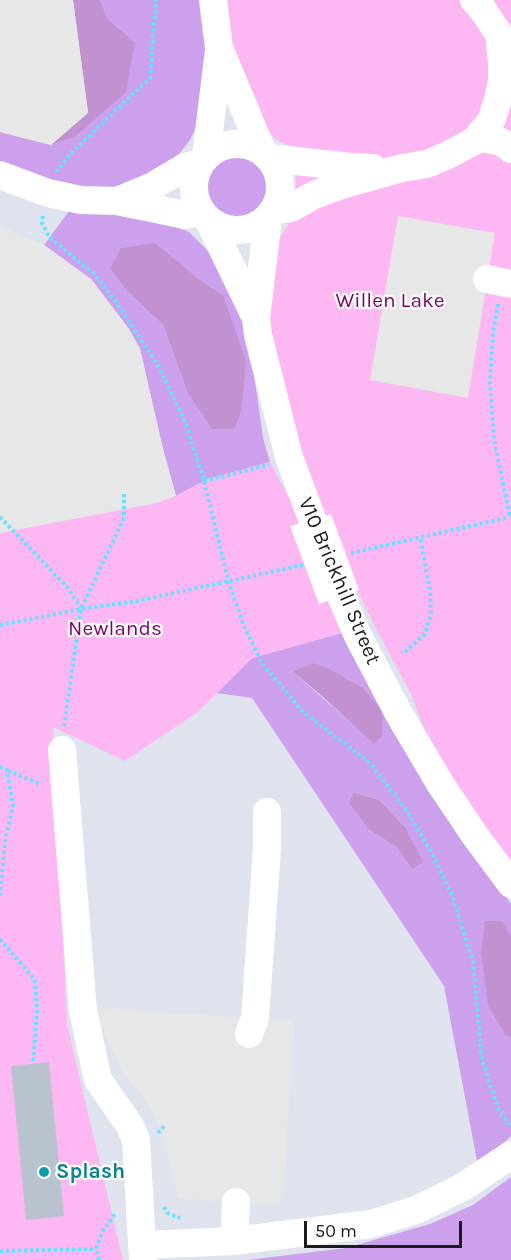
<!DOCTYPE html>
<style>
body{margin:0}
#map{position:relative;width:511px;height:1260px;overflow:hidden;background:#dfe3ee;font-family:Karla,sans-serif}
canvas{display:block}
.scale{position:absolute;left:304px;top:1221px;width:158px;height:27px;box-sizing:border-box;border:3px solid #1b1b1b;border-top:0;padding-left:8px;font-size:18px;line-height:21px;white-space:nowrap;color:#1b1b1b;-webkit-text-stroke:4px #fff;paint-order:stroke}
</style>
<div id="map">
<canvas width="511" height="1260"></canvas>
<div class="scale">50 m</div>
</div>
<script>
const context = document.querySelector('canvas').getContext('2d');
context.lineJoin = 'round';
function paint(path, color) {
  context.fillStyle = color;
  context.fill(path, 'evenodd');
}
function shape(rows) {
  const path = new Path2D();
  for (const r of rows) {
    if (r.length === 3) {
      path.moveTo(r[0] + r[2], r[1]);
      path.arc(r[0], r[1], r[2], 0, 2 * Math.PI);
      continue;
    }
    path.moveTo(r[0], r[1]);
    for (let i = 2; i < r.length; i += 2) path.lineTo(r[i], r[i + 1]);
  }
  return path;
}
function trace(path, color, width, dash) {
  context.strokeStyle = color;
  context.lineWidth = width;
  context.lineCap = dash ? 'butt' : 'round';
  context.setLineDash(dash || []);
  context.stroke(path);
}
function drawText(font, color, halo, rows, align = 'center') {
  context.font = font + ' Karla,sans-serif';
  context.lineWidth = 4.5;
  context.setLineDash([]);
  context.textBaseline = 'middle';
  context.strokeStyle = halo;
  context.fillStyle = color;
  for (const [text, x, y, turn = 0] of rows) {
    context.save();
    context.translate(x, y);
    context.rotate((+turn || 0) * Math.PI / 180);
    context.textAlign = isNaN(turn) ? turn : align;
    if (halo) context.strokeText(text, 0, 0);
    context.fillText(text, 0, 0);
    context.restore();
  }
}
paint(shape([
 [100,0,206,0,206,80,200,119,190,140,179,154,164,166,136,181,100,190,0,171,0,132,51,145,73,138,135,42,108,19],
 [237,187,30],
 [69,211,115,215,173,226,189,232,212,255,244,325,253,367,263,438,270,462,208,479,176,496,163,449,140,349,129,329,91,279,44,245],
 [195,276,223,295,187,391,163,325,128,292],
 [345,632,472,851,511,904,511,936,503,921,505,1035,511,1038,511,1136,478,1166,444,986,252,698,217,693,252,658],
 [312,663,364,734,292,671],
 [353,792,379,800,405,827,412,869,396,847,368,829,349,803],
 [511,1177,511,1260,247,1260,346,1248,430,1224,473,1205]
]), '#cda0ed');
paint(shape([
 [73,0,100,0,108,19,135,42,126,92,73,138,51,145,88,112],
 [155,243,195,276,223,295,246,361,241,412,234,429,212,429,187,391,163,325,128,292,110,268,121,248],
 [312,663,329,669,363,688,382,711,382,736,374,744,323,697,292,671],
 [353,792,379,800,405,827,423,862,412,869,396,847,368,829,349,803],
 [485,921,503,921,511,936,511,1038,505,1035,488,1005,481,953]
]), '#c291d0');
paint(shape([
 [221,0,511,0,511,866,430,744,411,694,376,629,321,515,277,374,268,312,277,243,288,225,296,192,296,149,277,140,266,130,247,104],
 [270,462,304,526,345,632,252,658,199,711,125,761,53,727,67,1025,123,1260,0,1260,0,533,156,503,176,496,208,479]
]), '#fdb7f2');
paint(shape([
 [0,0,73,0,88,113,51,145,0,132],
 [398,216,495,233,468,398,370,380],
 [0,226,44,245,91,279,129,329,140,349,163,449,176,496,156,503,0,533],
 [98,1008,294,1021,285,1167,279,1206,178,1198,160,1126,146,1100,123,1073,99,1021]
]), '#e7e7e7');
paint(shape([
 [331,514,359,590,319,604,290,526]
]), '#fff');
paint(shape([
 [49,1062,64,1216,26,1220,11,1066]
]), '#b8c3cd');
trace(shape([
 [56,172,70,154,150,78,156,0],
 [43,216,42,223,49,237,95,275,116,302,159,367,186,424,204,481,229,583,244,626,262,663,302,711,370,763,409,814,432,854,452,895,473,962,482,1060,499,1111,511,1127],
 [498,304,493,333,490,383,494,439,510,517],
 [204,481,269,465],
 [0,517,68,588,81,608],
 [351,553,510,517],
 [0,625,81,609,137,601,303,565],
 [405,652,425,634,431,615,430,590,420,537],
 [64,726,81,609,124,518,124,492],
 [0,767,7,770,13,806,5,841,0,897],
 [8,771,40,784],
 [0,939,35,980,37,1011,33,1064],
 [158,1133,166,1124],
 [164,1207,168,1213,180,1218],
 [0,1251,96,1249],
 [99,1260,96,1249,102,1232,115,1214]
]), '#5fe3ff', 4, [3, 3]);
trace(shape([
 [213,0,219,48,262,151],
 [474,0,483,10,499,34,502,63,502,81,498,100,491,121,474,141],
 [237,187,43],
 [206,156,219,50],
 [269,158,351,167,373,168],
 [0,175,48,193,81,200,118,201,185,215,201,212],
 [118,201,151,187,185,167,200,163],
 [274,210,291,208,314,195,341,185,402,168,427,164,448,155,474,141,483,138,501,142,511,149],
 [268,218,256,318,258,335,289,457,341,596,358,636,399,714,441,785,476,837,511,884],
 [209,221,256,318],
 [487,279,511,284],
 [62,750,83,1011,98,1080,130,1126,136,1140,143,1260],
 [249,1034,255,1018,267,848,267,812],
 [234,1241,236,1202],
 [143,1245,234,1241,371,1224,416,1210,463,1187,511,1155]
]), '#fff', 28);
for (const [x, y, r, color] of [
 [44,1172,6,"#0f9aa8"]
]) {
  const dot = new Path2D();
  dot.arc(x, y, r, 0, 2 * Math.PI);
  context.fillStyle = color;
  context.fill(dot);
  trace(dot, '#fff', 2);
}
drawText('21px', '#7f036b', '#fff', [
 ["Willen Lake",390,301],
 ["Newlands",115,629]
]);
drawText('21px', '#1b1b1b', '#fff', [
 ["V10 Brickhill Street",339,581,67]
]);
drawText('bold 21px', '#0d838f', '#fff', [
 ["Splash",56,1172]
], 'left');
</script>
